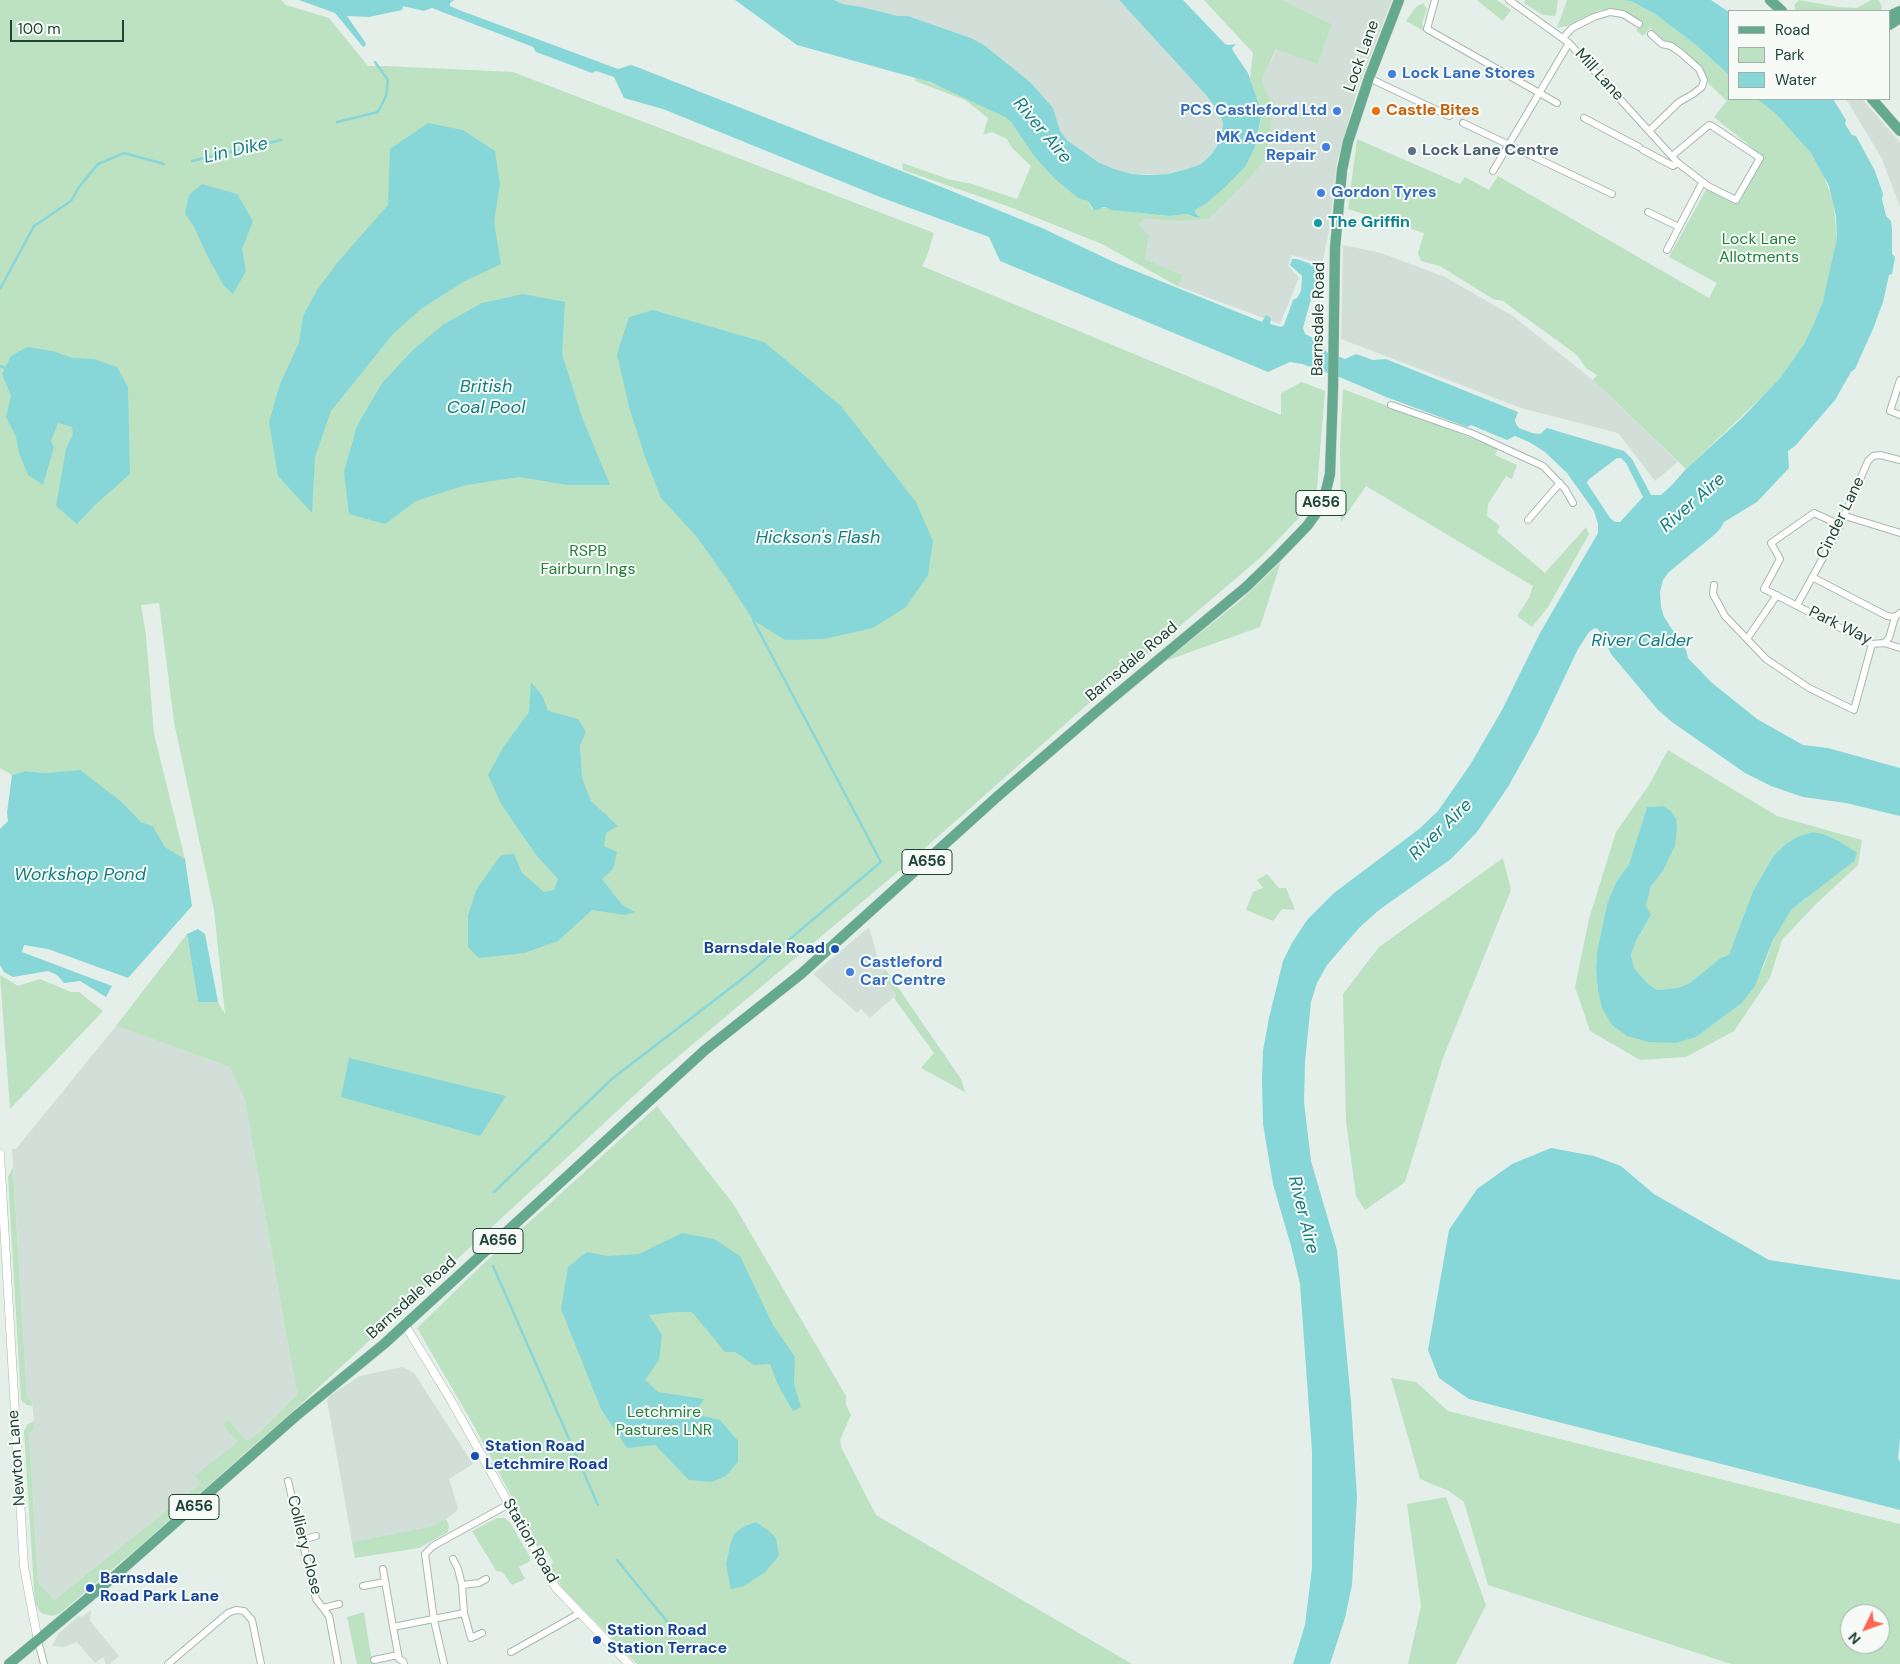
<!DOCTYPE html>
<style>
body{margin:0}
#map{position:relative;width:1900px;height:1664px;overflow:hidden;background:#e4efe9;font-family:"DM Sans",sans-serif}
canvas{display:block}
.legend{position:absolute;left:1728px;top:10px;width:162px;height:90px;box-sizing:border-box;background:#f6fbf8;border:1px solid #a1b1aa;margin:0;padding:6px 9px;list-style:none;font-size:15px;color:#214335}
.legend li{display:flex;align-items:center;gap:10px;height:25px}
.legend b{width:25px;border:1px solid #a1b1aa}
.north{position:absolute;left:1840px;top:1604px;width:50px;height:50px;box-sizing:border-box;background:#f6fbf8;border:1px solid #a1b1aa;border-radius:50%;rotate:228deg;font-size:14px;font-weight:700;line-height:20px;text-align:center;color:#214335}
.north::after{content:'';display:block;margin:auto;width:18px;height:22px;background:#fe6553;clip-path:polygon(50% 0,100% 100%,50% 72%,0 100%)}
.scale{position:absolute;left:10px;top:20px;width:114px;height:22px;box-sizing:border-box;border:2px solid #214335;border-top:0;padding-left:6px;font-size:15px;line-height:18px;white-space:nowrap;color:#214335;-webkit-text-stroke:4px #f6fbf8;paint-order:stroke}
</style>
<div id="map">
<canvas width="1900" height="1664"></canvas>
<ul class="legend">
<li><b style="height:6px;background:#65a98e"></b>Road</li>
<li><b style="height:14px;background:#bce2c1"></b>Park</li>
<li><b style="height:14px;background:#88d7d8"></b>Water</li>
</ul>
<div class="north">N</div>
<div class="scale">100 m</div>
</div>
<script>
const context = document.querySelector('canvas').getContext('2d');
context.lineJoin = 'round';
function paint(path, color) {
  context.fillStyle = color;
  context.fill(path, 'evenodd');
}
function shape(rows) {
  const path = new Path2D();
  for (const r of rows) {
    path.moveTo(r[0], r[1]);
    for (let i = 2; i < r.length; i += 2) path.lineTo(r[i], r[i + 1]);
  }
  return path;
}
function trace(path, color, width, dash) {
  context.strokeStyle = color;
  context.lineWidth = width;
  context.lineCap = dash ? 'butt' : 'round';
  context.setLineDash(dash || []);
  context.stroke(path);
}
function drawText(font, color, halo, rows, align = 'center') {
  context.font = font + ' "DM Sans",sans-serif';
  context.lineWidth = 4;
  context.setLineDash([]);
  context.textBaseline = 'middle';
  context.strokeStyle = halo;
  context.fillStyle = color;
  for (const [text, x, y, turn = 0] of rows) {
    context.save();
    context.translate(x, y);
    context.rotate((+turn || 0) * Math.PI / 180);
    context.textAlign = isNaN(turn) ? turn : align;
    if (halo) context.strokeText(text, 0, 0);
    context.fillText(text, 0, 0);
    context.restore();
  }
}
paint(shape([
 [834,0,1119,0,1206,95,1219,112,1223,123,1217,146,1211,155,1201,164,1187,169,1168,174,1132,174,1114,169,1098,162,1067,140,971,38,908,16,898,16,862,7,843,4],
 [1282,0,1392,0,1357,91,1337,162,1329,231,1322,264,1292,255,1288,265,1299,278,1280,324,1177,286,1182,275,1145,259,1149,235,1139,224,1145,219,1179,221,1209,219,1262,164,1272,105,1262,80,1277,49,1318,63,1332,24],
 [1846,99,1862,99,1900,142,1900,207,1882,159],
 [1343,245,1381,253,1445,277,1513,316,1593,380,1678,462,1655,481,1618,433,1521,408,1341,339],
 [869,927,877,956,886,970,883,974,896,995,870,1018,861,1009,857,1013,813,974],
 [116,1026,230,1067,245,1101,297,1394,258,1434,246,1442,228,1421,223,1425,237,1442,194,1476,200,1484,54,1600,38,1582,29,1434,34,1429,34,1421,32,1402,27,1397,12,1149,16,1149],
 [402,1367,414,1373,473,1464,449,1479,458,1508,456,1512,446,1519,434,1526,352,1542,327,1400,331,1395,360,1376],
 [91,1610,90,1621,119,1656,110,1664,106,1664,103,1657,95,1663,77,1642,64,1647,52,1646,59,1633,80,1615,82,1617]
]), '#d2dfd8');
paint(shape([
 [0,0,281,0,286,5,329,18,368,66,385,66,513,72,934,233,927,256,922,266,1281,415,1281,393,1302,382,1325,391,1317,488,1297,520,1260,558,1088,704,899,871,655,1076,303,1402,140,1546,59,1614,52,1616,41,1613,35,1604,24,1431,28,1424,34,1421,34,1429,29,1434,38,1582,54,1600,200,1484,194,1476,237,1442,223,1425,228,1420,246,1441,258,1434,297,1394,245,1101,230,1067,116,1026,187,934,198,1002,218,1002,225,1014,214,910,174,722,159,603,141,605,146,635,154,734,185,859,165,847,153,826,141,822,122,802,80,771,45,773,25,771,12,775,0,768],
 [1204,0,1282,0,1332,24,1318,64,1276,49,1262,80,1272,105,1271,133,1262,164,1236,192,1209,219,1179,221,1145,219,1139,224,1149,235,1145,259,1183,275,1177,286,1102,244,1010,207,903,170,902,163,948,179,972,184,1017,199,1031,166,1012,148,1007,139,992,132,983,135,988,118,965,100,915,81,916,77,963,96,1005,117,1011,122,1034,156,1075,195,1088,201,1092,209,1107,207,1111,210,1170,216,1187,214,1197,218,1200,216,1194,213,1195,210,1204,205,1245,167,1255,147,1263,109,1258,103,1250,78,1253,53],
 [1479,0,1497,0,1511,10,1503,21,1478,1],
 [1525,0,1558,0,1556,13,1555,16,1543,15,1524,3],
 [1567,0,1625,0,1633,2,1655,14,1696,45,1729,75,1729,99,1757,99,1777,115,1796,135,1811,153,1821,170,1833,200,1837,238,1834,258,1823,301,1813,327,1804,344,1780,378,1762,397,1686,469,1593,380,1597,375,1586,368,1577,355,1503,301,1493,299,1440,266,1421,261,1418,253,1424,233,1348,209,1357,139,1460,184,1465,177,1489,190,1498,176,1709,298,1717,283,1669,257,1708,186,1736,200,1761,155,1714,117,1727,101,1710,85,1697,66,1667,44,1650,28,1643,36,1636,30,1642,23,1640,21,1625,13,1613,9,1600,10,1567,26,1557,28],
 [1799,0,1838,7,1857,8,1871,0,1879,0,1882,7,1881,11,1796,11,1794,5],
 [1423,3,1427,9,1422,23,1425,32,1406,21,1416,7],
 [1343,389,1498,448,1495,455,1517,465,1512,479,1506,476,1488,504,1487,516,1500,526,1497,532,1545,573,1586,527,1589,534,1548,607,1532,627,1517,616,1529,598,1533,586,1366,486,1341,522,1340,446],
 [1281,562,1260,627,1165,661,1240,601],
 [1668,750,1777,816,1862,840,1858,865,1816,904,1782,940,1770,978,1734,1031,1686,1057,1640,1060,1590,1031,1575,987,1589,919,1616,832,1649,785],
 [1663,806,1675,846,1663,871,1651,886,1646,906,1651,915,1636,941,1631,955,1634,968,1648,984,1657,990,1677,988,1690,983,1729,956,1753,891,1774,855,1787,843,1800,836,1813,832,1807,898,1791,910,1783,920,1773,940,1764,966,1742,1003,1696,1037,1602,1008,1598,992,1596,970,1597,953,1607,904,1616,882,1629,864,1647,807],
 [1503,858,1511,890,1443,1058,1405,1182,1365,1210,1356,1196,1346,1121,1343,994,1379,947],
 [1267,874,1279,888,1286,888,1295,910,1282,909,1273,921,1246,910,1253,892,1263,888,1257,880],
 [886,970,961,1079,965,1092,921,1068,934,1053,894,998,896,995,883,974],
 [0,975,18,986,40,979,71,992,79,992,103,1011,10,1109],
 [657,1106,734,1205,846,1396,846,1405,851,1415,840,1440,842,1449,876,1515,1132,1664,637,1664,563,1589,550,1567,553,1562,547,1551,540,1550,474,1426,417,1328,482,1265],
 [13,1167,27,1397,32,1402,32,1406,27,1405,21,1400,8,1177],
 [1391,1378,1416,1382,1448,1411,1900,1524,1900,1664,1731,1664,1488,1585,1464,1502,1449,1491,1420,1479],
 [1850,1614,1880,1614,1880,1644,1850,1644],
 [1446,1497,1486,1605,1456,1664,1408,1664,1421,1606,1407,1504],
 [497,1518,505,1518,511,1524,530,1557,530,1561,519,1567,525,1579,512,1585,504,1574,500,1571,497,1572,472,1531],
 [446,1519,449,1526,448,1532,419,1548,355,1558,352,1542,433,1526],
 [364,1612,370,1650,373,1664,357,1664,347,1617]
]), '#bce2c1');
paint(shape([
 [299,0,454,0,450,3,450,6,459,10,618,69,631,65,637,67,932,183,1042,228,1116,263,1262,322,1266,315,1271,318,1270,324,1281,327,1284,325,1293,300,1297,298,1301,291,1302,276,1290,265,1292,259,1297,259,1320,267,1303,328,1305,334,1323,343,1325,350,1328,353,1345,359,1356,354,1373,360,1386,359,1518,412,1515,420,1516,424,1519,428,1532,433,1540,434,1547,428,1624,451,1632,459,1651,495,1661,495,1672,485,1686,469,1743,417,1780,378,1804,344,1813,326,1823,301,1837,238,1836,216,1829,186,1811,153,1777,115,1757,99,1833,99,1846,120,1845,124,1852,135,1856,136,1875,171,1883,194,1882,199,1886,216,1891,221,1892,229,1892,254,1895,257,1892,274,1889,275,1883,302,1873,329,1855,369,1851,372,1835,400,1796,445,1788,451,1789,468,1757,502,1724,522,1721,528,1713,536,1669,572,1663,580,1660,592,1661,607,1664,617,1686,650,1688,658,1711,682,1757,719,1803,745,1828,748,1900,768,1900,816,1846,803,1803,797,1771,786,1745,773,1672,722,1658,710,1611,654,1605,641,1598,629,1595,628,1589,632,1578,649,1538,733,1508,787,1477,832,1451,859,1379,910,1359,928,1327,965,1317,983,1311,1002,1305,1062,1304,1102,1311,1161,1337,1250,1351,1402,1357,1497,1352,1585,1345,1618,1330,1664,1293,1664,1305,1625,1312,1568,1312,1451,1300,1284,1291,1246,1273,1184,1263,1124,1262,1079,1263,1051,1269,1018,1283,961,1292,943,1307,920,1334,893,1419,829,1438,811,1470,765,1502,710,1540,633,1598,533,1598,524,1594,511,1567,473,1545,452,1529,442,1515,436,1507,440,1471,425,1467,427,1386,397,1342,378,1302,364,1290,362,1268,372,1000,261,989,237,880,197,663,109,624,98,614,77,596,71,592,73,536,52,533,47,523,43,432,8,424,11,403,6,402,10,369,17,347,16,365,42,366,45,363,47,335,13],
 [1617,458,1621,458,1626,463,1643,497,1620,522,1615,522,1610,518,1587,483,1588,480],
 [735,0,834,0,843,4,862,7,898,16,908,16,971,38,984,45,1030,82,1053,108,1060,131,1067,140,1098,162,1114,169,1132,174,1147,175,1168,174,1187,169,1201,164,1211,155,1217,146,1222,132,1223,123,1219,112,1206,95,1119,0,1183,0,1225,44,1229,45,1236,44,1232,48,1233,51,1248,73,1260,108,1266,110,1266,113,1261,117,1255,147,1245,167,1224,188,1204,205,1195,210,1195,213,1200,217,1197,218,1187,214,1170,216,1111,210,1106,207,1103,207,1098,210,1094,210,1088,201,1078,198,1055,179,1034,156,1011,122,1005,117,930,82,797,45],
 [1625,0,1711,0,1729,12,1729,75,1696,45,1655,14,1633,2],
 [428,123,463,130,495,151,500,184,494,222,501,264,463,282,421,309,393,334,331,411,315,457,312,513,278,476,269,422,280,384,299,343,303,316,317,290,338,262,388,205,390,149],
 [202,184,237,194,253,221,242,249,246,271,233,294,224,286,207,255,194,227,185,213,189,195],
 [523,294,565,302,562,354,582,417,610,485,568,485,519,477,466,485,416,501,385,524,349,514,344,472,357,426,382,383,413,350,444,324,482,303],
 [653,310,764,342,841,406,916,502,933,541,928,575,906,607,873,628,824,639,785,640,753,620,724,575,696,536,661,498,645,457,629,407,617,354,629,317],
 [27,347,53,351,72,358,94,359,117,367,128,387,130,474,96,504,77,524,56,506,66,449,73,434,72,427,58,423,51,441,54,447,43,485,28,475,19,453,16,437,6,417,11,396,2,374,11,356],
 [531,682,543,697,548,711,578,719,586,732,580,745,582,778,591,801,618,826,606,833,604,846,617,852,613,869,602,879,622,905,635,912,625,915,592,910,558,941,524,953,479,958,468,947,468,916,476,890,501,855,514,854,522,873,544,892,554,890,558,879,537,856,501,804,488,775,504,746,529,712],
 [80,770,122,802,141,822,153,826,165,847,185,859,192,906,128,978,48,949,24,945,22,952,112,986,106,997,80,981,64,983,57,975,48,971,13,977,4,972,0,965,0,829,8,821,7,813,12,775,25,771,45,773],
 [1663,806,1671,811,1676,819,1677,829,1675,846,1663,871,1651,886,1646,906,1651,915,1636,941,1631,955,1634,968,1648,984,1657,990,1677,988,1690,983,1721,958,1729,955,1753,891,1774,855,1787,843,1799,836,1813,832,1823,834,1839,841,1857,853,1854,861,1791,910,1773,940,1755,986,1742,1003,1696,1037,1675,1043,1649,1042,1627,1036,1612,1025,1602,1008,1598,992,1596,970,1597,952,1607,904,1616,882,1629,864,1647,807],
 [198,929,205,934,218,1002,198,1002,187,934],
 [349,1058,506,1096,480,1136,341,1097],
 [1551,1148,1594,1156,1621,1166,1654,1194,1769,1260,1900,1280,1900,1438,1898,1458,1900,1462,1900,1510,1469,1399,1439,1378,1428,1350,1449,1230,1477,1189,1512,1164],
 [682,1233,714,1239,740,1256,773,1325,795,1357,794,1384,801,1407,793,1411,778,1385,770,1364,754,1365,735,1352,725,1352,692,1312,676,1312,649,1315,662,1335,659,1360,645,1380,658,1392,704,1399,694,1414,720,1420,738,1441,738,1462,726,1476,712,1482,689,1480,655,1445,627,1448,601,1409,561,1309,568,1267,587,1252,607,1256,639,1254],
 [756,1522,769,1531,776,1538,779,1556,765,1572,744,1586,731,1589,726,1564,731,1542,734,1534,743,1527]
]), '#88d7d8');
trace(shape([
 [337,122,378,112,386,96,388,80,375,62],
 [192,161,281,140],
 [0,289,34,226,71,201,79,187,98,164,124,153,164,164],
 [0,366,5,368],
 [494,1192,613,1078,746,976,881,862,753,620],
 [493,1266,598,1505],
 [617,1560,670,1625]
]), '#88d7d8', 2.5);
const minor = shape([
 [1435,0,1427,29,1557,103],
 [1509,0,1569,43,1678,163,1708,186,1736,200,1760,158,1712,126,1709,125,1672,156],
 [1563,38,1572,28,1594,17,1610,12,1623,14,1639,24],
 [1369,78,1449,116],
 [1584,118,1639,147],
 [1463,123,1612,194],
 [1649,131,1679,102,1693,94,1702,87,1704,80,1699,69,1681,53,1671,46,1662,44,1651,34],
 [1643,150,1673,166,1678,163],
 [1493,171,1569,43],
 [1648,212,1679,227],
 [1667,250,1702,183],
 [1900,380,1890,411,1900,415],
 [1391,405,1471,433,1543,466,1565,489,1573,503],
 [1845,516,1900,533],
 [1528,520,1560,483],
 [1840,525,1814,513,1771,543,1780,559,1764,589,1872,644,1884,643,1889,638,1895,617],
 [1812,577,1887,616,1895,617,1900,613],
 [1714,585,1713,594,1725,616,1766,659,1809,688,1854,710,1872,644],
 [1797,605,1836,534,1868,461,1873,456,1880,455,1900,460],
 [1747,639,1777,595],
 [1884,643,1900,648],
 [288,1481,316,1599,329,1616,338,1664],
 [302,1540,316,1536],
 [453,1559,458,1569,462,1585,464,1613,471,1638,482,1633],
 [383,1569,393,1627],
 [462,1585,479,1583,486,1579],
 [363,1586,385,1582],
 [323,1608,339,1604],
 [38,1641,44,1664],
 [511,1652,580,1613],
 [374,1660,398,1655],
 [168,1664,228,1613,236,1610,244,1611,252,1620,261,1664],
 [404,1664,403,1661,399,1659,393,1627,464,1613],
 [444,1664,434,1620,425,1554,433,1546,509,1504]
]);
const tertiary = shape([
 [0,1154,24,1567,38,1641],
 [405,1325,449,1397,556,1588,629,1664]
]);
const primary = shape([
 [1770,0,1782,11],
 [1889,16,1900,11],
 [1889,25,1900,18],
 [1872,99,1900,131],
 [9,1664,117,1574,296,1416,384,1344,705,1050,801,974,998,796,1104,705,1246,587,1277,557,1307,526,1315,515,1325,495,1330,474,1333,389,1335,248,1342,170,1348,142,1369,78,1399,0]
]);
trace(minor, '#a6b8af', 8);
trace(tertiary, '#a6b8af', 9);
trace(primary, '#c1cac6', 11);
trace(minor, '#fff', 6);
trace(tertiary, '#fff', 8);
trace(primary, '#65a98e', 10);
for (const [x, y, r, color] of [
 [1392,74,5,"#3f7fe0"],
 [1337,111,5,"#3f7fe0"],
 [1376,111,5,"#e8710a"],
 [1326,147,5,"#3f7fe0"],
 [1412,151,5,"#5c6f8a"],
 [1321,193,5,"#3f7fe0"],
 [1318,223,5,"#0f9aa8"],
 [835,949,5,"#1a4fb4"],
 [850,972,5,"#3f7fe0"],
 [475,1456,5,"#1a4fb4"],
 [90,1588,5,"#1a4fb4"],
 [597,1640,5,"#1a4fb4"]
]) {
  const dot = new Path2D();
  dot.arc(x, y, r, 0, 2 * Math.PI);
  context.fillStyle = color;
  context.fill(dot);
  trace(dot, '#f6fbf8', 2);
}
for (const [x, y, w] of [
 [1321,503,50],
 [927,862,50],
 [498,1241,50],
 [194,1507,50]
]) {
  const box = new Path2D();
  box.roundRect(x - w / 2, y - 12.5, w, 25, 4);
  context.fillStyle = '#f6fbf8';
  context.fill(box);
  trace(box, '#214335', 1);
}
drawText('bold 15px', '#214335', null, [
 ["A656",1321,503],
 ["A656",927,862],
 ["A656",498,1241],
 ["A656",194,1507]
]);
drawText('16px', '#214335', '#f6fbf8', [
 ["Lock Lane",1362,56,-70],
 ["Mill Lane",1599,75,48],
 ["Barnsdale Road",1319,319,-89],
 ["Cinder Lane",1841,518,-64],
 ["Park Way",1840,626,26],
 ["Barnsdale Road",1132,662,-40],
 ["Barnsdale Road",412,1298,-42],
 ["Newton Lane",17,1458,-94],
 ["Station Road",530,1541,60],
 ["Colliery Close",304,1545,76]
]);
drawText('bold 16px', '#366cbe', '#f6fbf8', [
 ["Lock Lane Stores",1402,74],
 ["PCS Castleford Ltd",1327,111,"right"],
 ["MK Accident",1316,138,"right"],
 ["Repair",1316,156,"right"],
 ["Gordon Tyres",1331,193],
 ["Castleford",860,963],
 ["Car Centre",860,981]
], 'left');
drawText('bold 16px', '#c56008', '#f6fbf8', [
 ["Castle Bites",1386,111]
], 'left');
drawText('bold 16px', '#4e5e75', '#f6fbf8', [
 ["Lock Lane Centre",1422,151]
], 'left');
drawText('bold 16px', '#0d838f', '#f6fbf8', [
 ["The Griffin",1328,223]
], 'left');
drawText('16px', '#277e3d', '#f6fbf8', [
 ["Lock Lane",1759,240],
 ["Allotments",1759,258],
 ["RSPB",588,552],
 ["Fairburn Ings",588,570],
 ["Letchmire",664,1413],
 ["Pastures LNR",664,1431]
]);
drawText('bold 16px', '#164399', '#f6fbf8', [
 ["Barnsdale Road",825,949,"right"],
 ["Station Road",485,1447],
 ["Letchmire Road",485,1465],
 ["Barnsdale",100,1579],
 ["Road Park Lane",100,1597],
 ["Station Road",607,1631],
 ["Station Terrace",607,1649]
], 'left');
drawText('italic 18px', '#157d80', '#f6fbf8', [
 ["River Aire",1042,131,50],
 ["Lin Dike",236,151,-13],
 ["British",486,387],
 ["Coal Pool",486,408],
 ["River Aire",1693,503,-41],
 ["Hickson's Flash",818,538],
 ["River Calder",1642,641],
 ["River Aire",1441,830,-44],
 ["Workshop Pond",80,875],
 ["River Aire",1303,1215,76]
]);
</script>
